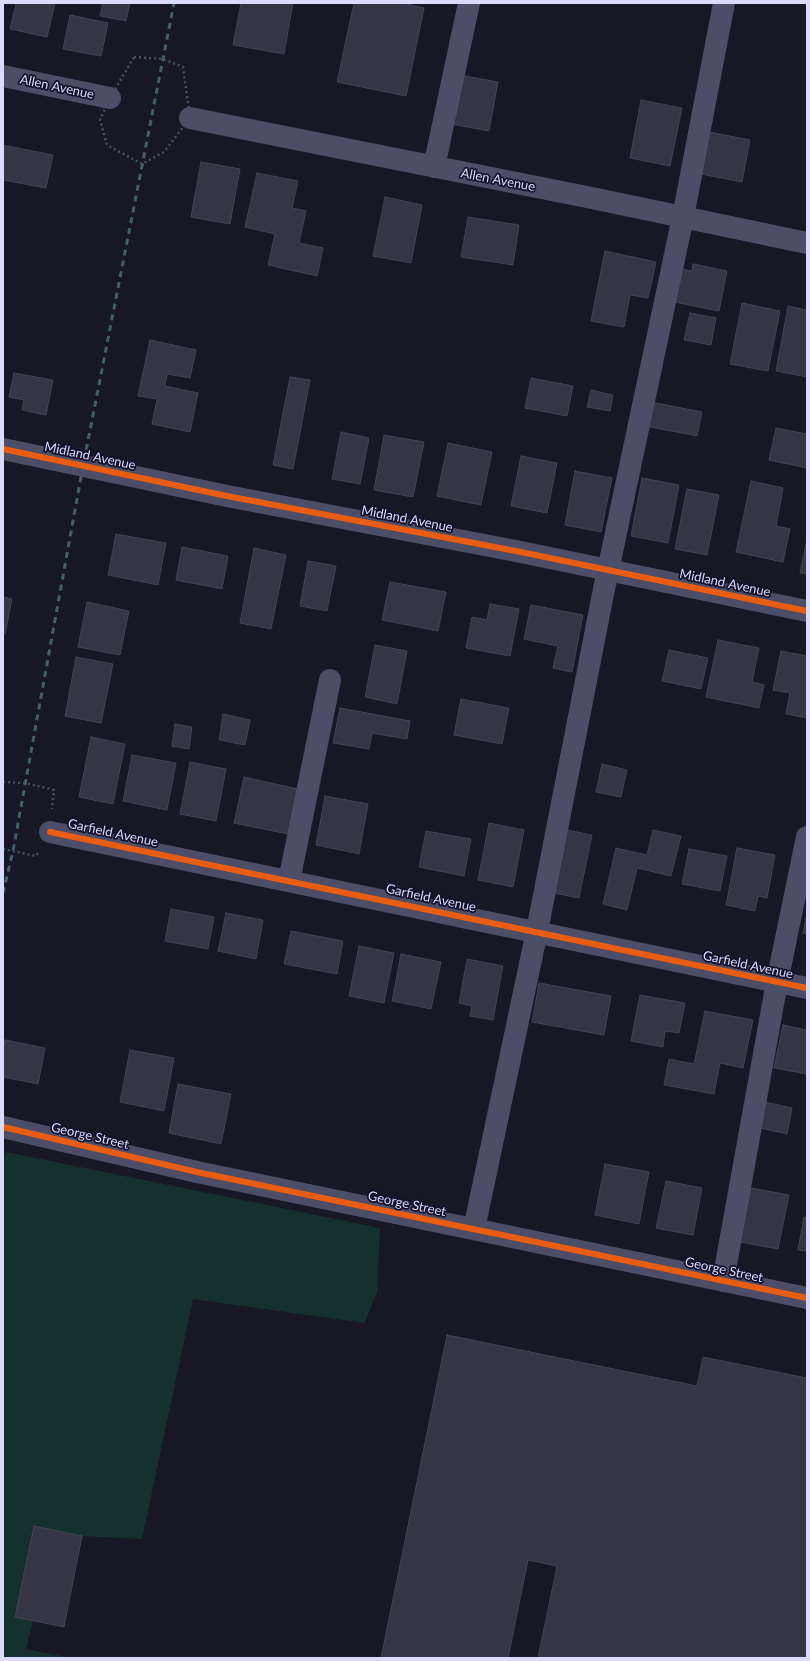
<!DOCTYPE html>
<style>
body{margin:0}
#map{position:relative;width:810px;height:1661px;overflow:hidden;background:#181725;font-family:Lato,sans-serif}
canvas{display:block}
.frame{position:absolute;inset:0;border:4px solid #dbdbff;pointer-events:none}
</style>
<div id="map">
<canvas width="810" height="1661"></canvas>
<div class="frame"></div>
</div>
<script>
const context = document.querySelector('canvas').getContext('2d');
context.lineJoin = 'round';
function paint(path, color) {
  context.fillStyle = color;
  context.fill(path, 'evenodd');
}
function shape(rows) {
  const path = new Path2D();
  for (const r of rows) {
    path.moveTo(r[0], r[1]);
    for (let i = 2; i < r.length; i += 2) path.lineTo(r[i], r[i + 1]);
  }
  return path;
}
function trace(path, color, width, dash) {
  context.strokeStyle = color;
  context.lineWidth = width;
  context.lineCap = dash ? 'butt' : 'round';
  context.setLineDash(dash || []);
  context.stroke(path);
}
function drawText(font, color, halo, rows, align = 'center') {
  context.font = font + ' Lato,sans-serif';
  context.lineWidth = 3.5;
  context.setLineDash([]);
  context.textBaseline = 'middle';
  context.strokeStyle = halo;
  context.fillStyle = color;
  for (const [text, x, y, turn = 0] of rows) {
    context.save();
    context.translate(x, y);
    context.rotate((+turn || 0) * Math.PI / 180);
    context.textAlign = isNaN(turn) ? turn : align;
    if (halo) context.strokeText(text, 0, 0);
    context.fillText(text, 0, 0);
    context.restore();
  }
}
paint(shape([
 [6,1152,380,1228,377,1293,364,1323,193,1299,142,1539,82,1536,34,1526,15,1617,33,1621,26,1649,71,1658,3,1658,3,1166]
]), '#15312f');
const building = shape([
 [16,3,55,3,47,37,10,29,16,3],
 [103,3,130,3,126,21,100,16,103,3],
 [241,3,293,3,284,54,233,45,241,3],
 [354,3,401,3,424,8,406,96,337,82,354,3],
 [70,15,108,23,101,56,63,49,70,15],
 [460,75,498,82,489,131,451,124,460,75],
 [641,100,682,108,670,166,630,158,641,100],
 [709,132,750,140,742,182,701,174,709,132],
 [3,145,53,155,46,188,3,180,3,145],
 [201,162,240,169,230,224,191,217,201,162],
 [257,173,298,181,292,208,306,211,299,243,323,248,317,276,268,265,275,234,245,227,257,173],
 [385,197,422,205,411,263,373,256,385,197],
 [468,217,519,225,513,265,461,257,468,217],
 [605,251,656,262,648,298,630,295,624,327,591,321,605,251],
 [693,264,727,271,719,311,669,301,676,268,692,271,693,264],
 [742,303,780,311,768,371,730,364,742,303],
 [788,306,807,310,807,377,776,371,788,306],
 [690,313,716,318,711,345,684,340,690,313],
 [150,340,196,350,190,378,167,374,165,386,198,393,190,432,152,424,157,399,138,396,150,340],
 [14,373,53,380,46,415,22,410,24,400,9,397,14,373],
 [290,377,310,380,293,469,273,465,290,377],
 [531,378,573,386,567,416,525,408,531,378],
 [591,390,613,395,610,411,587,407,591,390],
 [651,402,702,412,697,436,646,426,651,402],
 [776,428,807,434,807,468,769,460,776,428],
 [341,432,369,438,360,484,332,479,341,432],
 [384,435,424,442,413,497,374,490,384,435],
 [448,443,492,452,481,505,437,496,448,443],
 [521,456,557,463,547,513,511,506,521,456],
 [575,471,612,478,601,532,565,525,575,471],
 [642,478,679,485,668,543,631,536,642,478],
 [751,481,783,488,776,526,790,529,783,562,736,552,751,481],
 [687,489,719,495,707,555,675,549,687,489],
 [116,534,166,543,158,585,108,575,116,534],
 [807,539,807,574,800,573,807,539],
 [182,547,228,556,222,589,176,580,182,547],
 [254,548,286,555,271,629,240,623,254,548],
 [308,561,336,566,327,611,300,606,308,561],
 [390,582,446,592,438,631,382,620,390,582],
 [3,597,12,599,5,634,3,634,3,597],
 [87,602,129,611,120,655,78,647,87,602],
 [490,604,519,609,510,656,466,648,472,617,487,620,490,604],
 [531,605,583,615,572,672,553,668,558,646,524,639,531,605],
 [718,640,759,648,752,682,764,685,759,708,706,697,718,640],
 [375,645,407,651,397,704,365,697,375,645],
 [669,650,708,658,701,689,662,681,669,650],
 [781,651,807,656,807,718,786,714,790,693,773,690,781,651],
 [76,657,113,664,101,723,65,716,76,657],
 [461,699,509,708,502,744,454,735,461,699],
 [340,708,410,721,407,739,372,733,369,749,333,743,340,708],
 [223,714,250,720,245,745,219,740,223,714],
 [175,724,192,727,189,749,172,746,175,724],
 [91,737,125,744,113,804,79,797,91,737],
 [132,755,176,763,167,810,123,801,132,755],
 [190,762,226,769,216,821,180,814,190,762],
 [602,764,627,770,621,797,596,792,602,764],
 [244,777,298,789,288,834,234,823,244,777],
 [325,796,368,804,359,854,316,845,325,796],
 [489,823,524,830,513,887,478,880,489,823],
 [561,829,592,835,579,898,548,892,561,829],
 [653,830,681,836,671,876,637,868,627,910,603,904,616,848,647,855,653,830],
 [426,831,471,839,464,876,419,867,426,831],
 [737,848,775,855,767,898,758,896,755,911,726,905,737,848],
 [689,849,727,856,720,891,682,884,689,849],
 [171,909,214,917,208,949,165,941,171,909],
 [226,913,263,920,256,959,218,951,226,913],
 [807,913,807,934,803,933,807,913],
 [291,931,343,941,337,974,284,964,291,931],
 [359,946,394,953,384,1003,349,996,359,946],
 [401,954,441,962,431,1009,392,1001,401,954],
 [467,959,503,966,493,1020,470,1016,472,1006,459,1003,467,959],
 [539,983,611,996,604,1035,532,1022,539,983],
 [640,995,685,1003,679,1033,665,1031,663,1047,631,1041,640,995],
 [705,1011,753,1020,743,1068,720,1063,714,1094,664,1085,669,1059,694,1064,705,1011],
 [783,1025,807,1030,807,1074,774,1068,783,1025],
 [5,1040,45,1048,38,1084,3,1077,3,1051,5,1040],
 [130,1050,174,1058,164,1111,120,1102,130,1050],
 [178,1084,231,1094,221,1144,169,1133,178,1084],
 [765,1102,792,1108,787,1134,760,1128,765,1102],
 [605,1164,649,1172,639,1224,595,1215,605,1164],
 [666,1181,702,1188,693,1235,656,1228,666,1181],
 [751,1188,789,1195,778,1249,740,1242,751,1188],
 [804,1217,807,1218,807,1251,798,1250,804,1217],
 [447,1335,697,1386,703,1357,807,1378,807,1658,538,1658,557,1566,528,1560,508,1658,381,1658,447,1335],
 [34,1526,82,1536,64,1627,15,1617,34,1526]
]);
paint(building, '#363546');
trace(building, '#444258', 1);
trace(shape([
 [134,57,163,59,183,67,190,118,164,152,142,164,107,145,100,120,110,98,134,57],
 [3,782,25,783,54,790,52,809],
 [3,849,36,856,38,853]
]), '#455360', 2.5, [2, 3]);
trace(shape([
 [3,76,110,98],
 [190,118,587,197,807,243],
 [434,167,469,3],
 [3,449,227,496,516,551,807,611],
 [50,832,807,988],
 [289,881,330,680],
 [3,1127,197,1172,807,1298],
 [474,1229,537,931,603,594,683,217,724,3],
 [723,1281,777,982,807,837]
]), '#4c4d66', 22);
trace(shape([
 [3,893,13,851,83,466,174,3]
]), '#455e6e', 3, [6, 5]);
trace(shape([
 [3,449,227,496,516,551,807,611],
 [50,832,807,988],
 [3,1127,197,1172,807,1298]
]), '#e95d12', 6);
drawText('13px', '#dbdbff', '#13112b', [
 ["Allen Avenue",57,87,12],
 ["Allen Avenue",498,180,11],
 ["Midland Avenue",90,456,12],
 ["Midland Avenue",407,519,11],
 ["Midland Avenue",725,583,12],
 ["Garfield Avenue",113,833,12],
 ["Garfield Avenue",431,898,12],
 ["Garfield Avenue",748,965,12],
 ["George Street",90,1136,13],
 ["George Street",407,1204,12],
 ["George Street",724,1270,12]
]);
</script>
